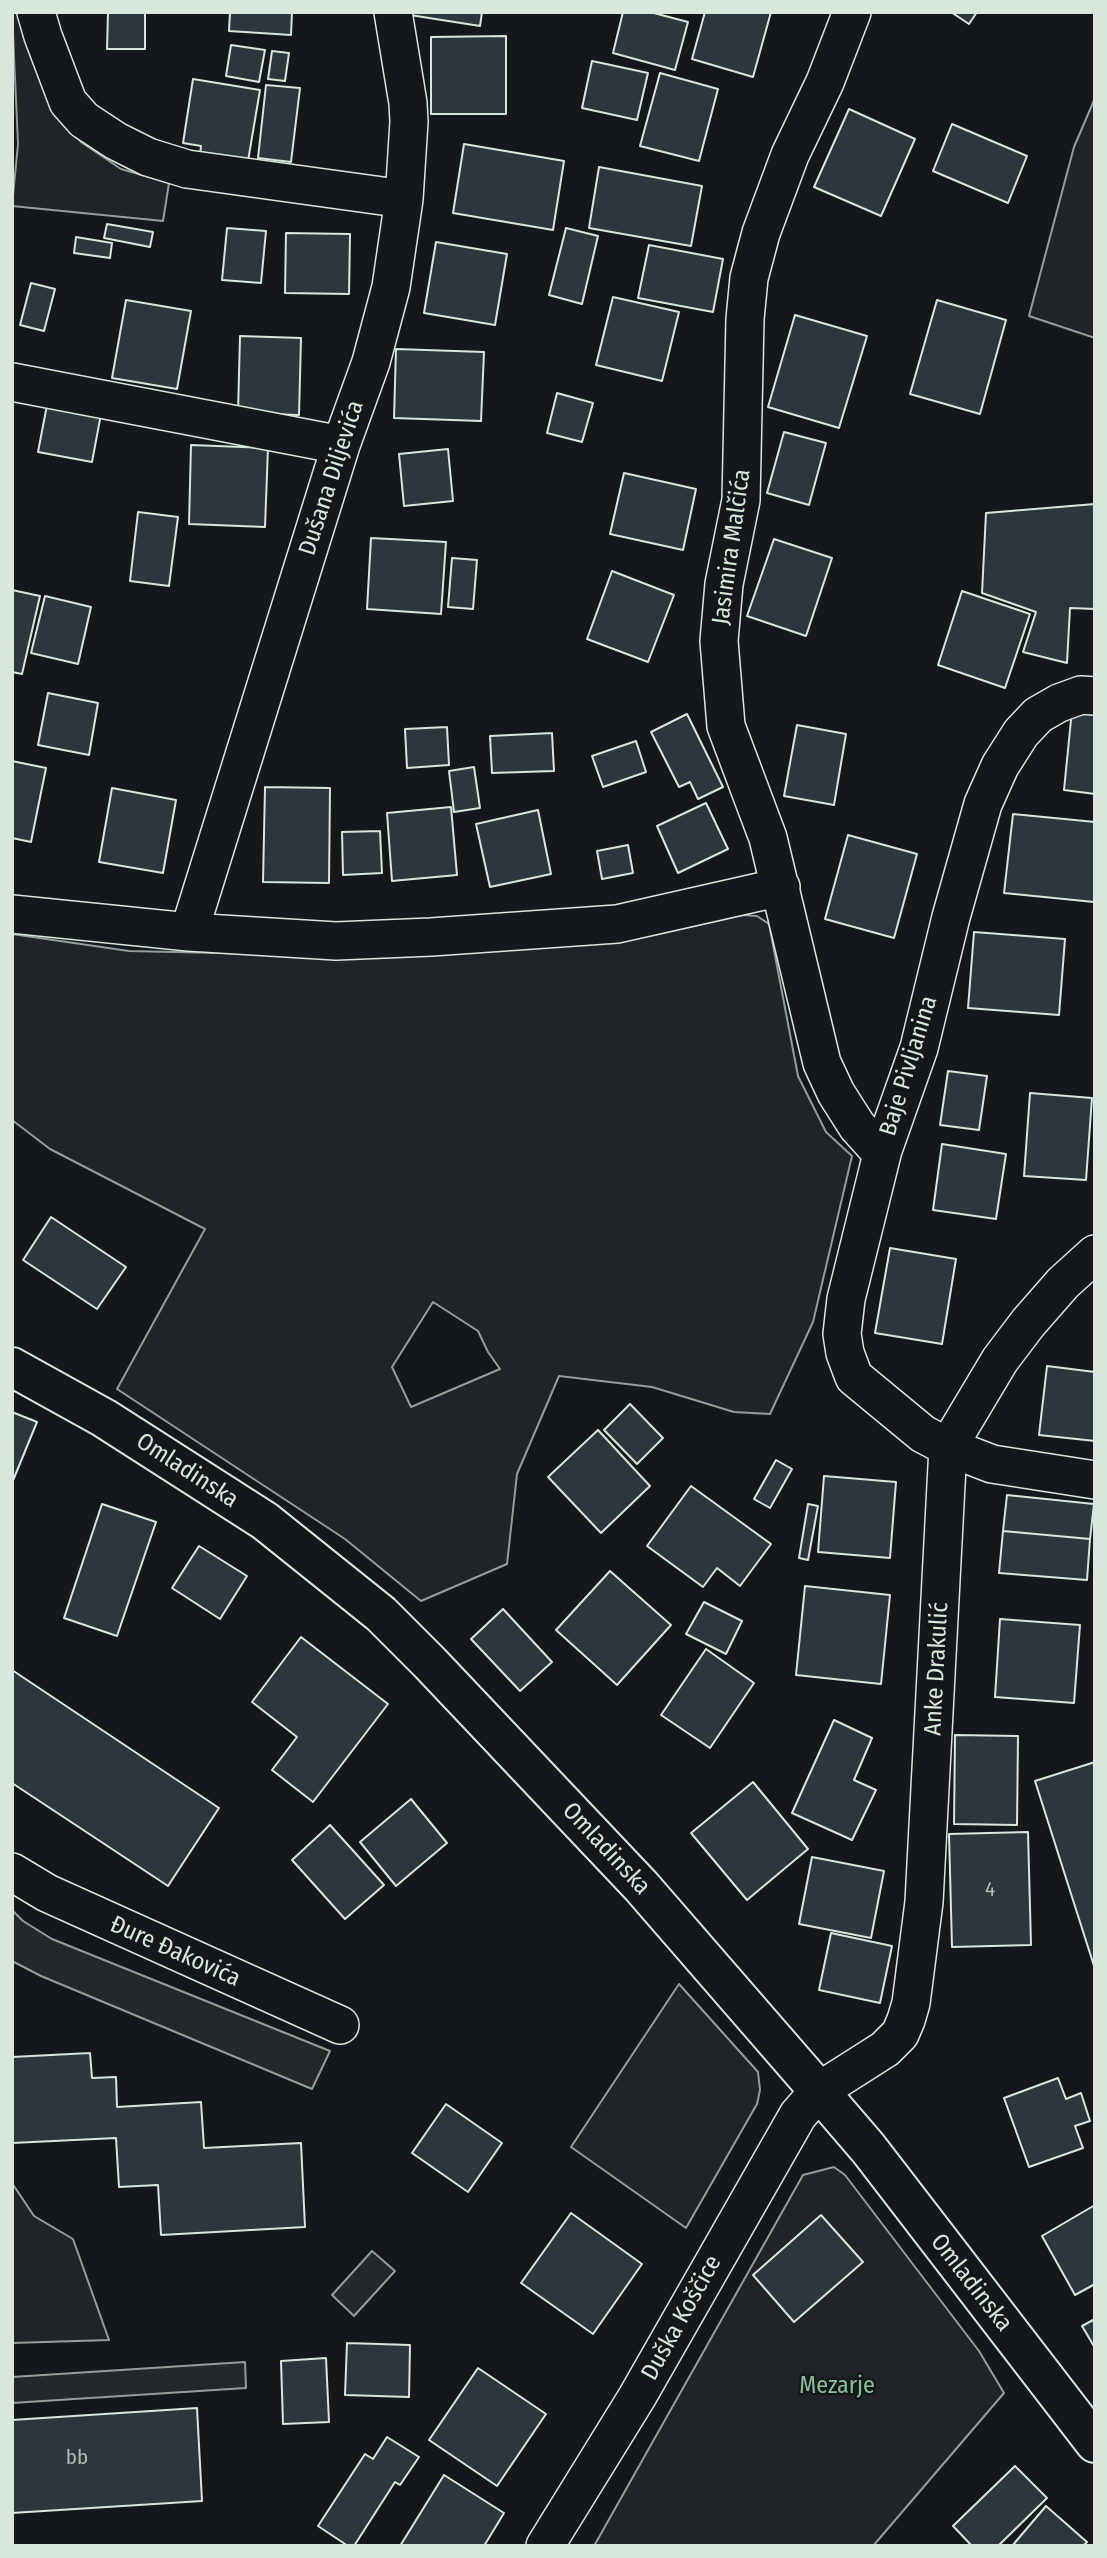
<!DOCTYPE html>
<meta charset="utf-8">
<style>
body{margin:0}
#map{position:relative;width:1107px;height:2558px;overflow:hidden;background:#14181c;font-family:"Fira Sans Condensed",sans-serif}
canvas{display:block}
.frame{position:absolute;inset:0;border:14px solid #d8e6dc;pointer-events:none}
</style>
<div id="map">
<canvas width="1107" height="2558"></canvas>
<div class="frame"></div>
</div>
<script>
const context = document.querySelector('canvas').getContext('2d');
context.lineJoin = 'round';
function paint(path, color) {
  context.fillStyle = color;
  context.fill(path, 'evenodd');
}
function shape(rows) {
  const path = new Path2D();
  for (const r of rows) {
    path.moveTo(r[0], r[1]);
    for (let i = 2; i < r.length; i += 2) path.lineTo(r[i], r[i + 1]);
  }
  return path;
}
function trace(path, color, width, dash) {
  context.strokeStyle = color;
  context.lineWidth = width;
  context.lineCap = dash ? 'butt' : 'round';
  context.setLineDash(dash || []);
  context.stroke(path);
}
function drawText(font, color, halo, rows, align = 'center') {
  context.font = font + ' "Fira Sans Condensed",sans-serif';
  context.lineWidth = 5;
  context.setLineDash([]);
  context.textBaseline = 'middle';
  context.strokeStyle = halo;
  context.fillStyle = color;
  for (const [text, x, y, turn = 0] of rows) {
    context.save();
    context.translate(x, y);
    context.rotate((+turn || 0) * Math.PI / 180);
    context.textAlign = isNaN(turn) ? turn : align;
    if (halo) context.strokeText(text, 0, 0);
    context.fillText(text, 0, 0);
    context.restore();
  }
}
const green = shape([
 [12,12,24,12,55,111,81,142,121,169,169,183,163,221,12,206,18,144,12,12],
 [1095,98,1095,338,1029,316,1074,147,1095,98],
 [743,915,757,916,769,924,798,1076,826,1132,852,1156,813,1322,770,1414,734,1412,652,1387,559,1376,517,1474,507,1564,421,1601,345,1539,117,1389,205,1229,50,1149,12,1120,12,934,129,951,308,955,482,951,654,935,743,915],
 [433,1302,478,1331,488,1352,500,1369,411,1407,392,1367,433,1302],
 [679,1984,758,2072,760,2090,757,2104,686,2228,571,2147,679,1984],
 [834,2167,845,2175,979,2351,1004,2393,873,2546,594,2546,803,2175,834,2167],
 [12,2183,34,2216,73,2239,109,2340,12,2343,12,2183]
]);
paint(green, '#202428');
trace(green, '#939e99', 2);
const parking = shape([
 [12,1910,23,1921,52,1939,330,2051,312,2089,41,1976,12,1961,12,1910],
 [372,2251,395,2271,354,2316,332,2295,372,2251],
 [245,2362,246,2388,12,2403,12,2377,245,2362]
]);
paint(parking, '#24282b');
trace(parking, '#939e99', 2);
const building = shape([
 [108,12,145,12,145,49,107,49,108,12],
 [230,12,292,12,291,35,229,31,230,12],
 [410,12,482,12,480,26,410,15,410,12],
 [623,12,650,12,688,22,675,70,613,53,623,12],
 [705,12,771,12,753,77,692,59,705,12],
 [951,12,977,12,969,24,951,12],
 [506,36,506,114,431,114,431,37,506,36],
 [231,45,265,50,259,82,226,76,231,45],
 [272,51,289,53,285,81,268,79,272,51],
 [592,61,648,73,637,120,582,108,592,61],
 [660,73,718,89,699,161,640,146,660,73],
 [193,79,260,90,248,161,200,154,201,146,183,143,193,79],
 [266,85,300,88,291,162,258,158,266,85],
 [849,109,915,139,881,216,814,187,849,109],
 [952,124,1027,156,1008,203,933,171,952,124],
 [464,144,564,161,553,230,453,213,464,144],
 [599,167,702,186,691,246,589,228,599,167],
 [107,224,153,232,150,247,104,238,107,224],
 [227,228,266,231,261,283,222,280,227,228],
 [566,228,598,236,582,304,549,295,566,228],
 [286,233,350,234,349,294,285,293,286,233],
 [76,237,112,243,110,258,74,253,76,237],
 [436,242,507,254,495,325,424,313,436,242],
 [649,245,723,259,713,312,638,298,649,245],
 [31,283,55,289,44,331,20,325,31,283],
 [613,297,679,312,662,381,596,365,613,297],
 [126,300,191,311,177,389,112,378,126,300],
 [937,300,1006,320,980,414,910,394,937,300],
 [795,315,867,336,839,428,768,407,795,315],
 [240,336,301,338,299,415,238,413,240,336],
 [396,349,484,352,481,421,394,418,396,349],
 [557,393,593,403,582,442,547,433,557,393],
 [47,405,101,414,92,462,38,452,47,405],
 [784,432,826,443,809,505,767,493,784,432],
 [191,445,268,448,265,527,189,524,191,445],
 [448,449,453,501,404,506,399,454,448,449],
 [624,473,696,489,683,550,610,534,624,473],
 [1095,504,1095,609,1070,608,1067,663,1023,652,1036,612,982,593,986,513,1095,504],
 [138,512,178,517,169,586,130,581,138,512],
 [371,538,446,542,441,614,367,609,371,538],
 [774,539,832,558,806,636,747,616,774,539],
 [452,558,477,560,473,609,448,607,452,558],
 [612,571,674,595,648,662,587,639,612,571],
 [12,590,40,596,22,674,12,672,12,590],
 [962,591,1030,614,1005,688,938,665,962,591],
 [45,596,91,607,78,664,31,653,45,596],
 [48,693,98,703,89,755,38,745,48,693],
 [1072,710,1095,713,1095,794,1064,790,1072,710],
 [687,714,723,787,698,799,690,782,679,787,651,732,687,714],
 [797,725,846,734,834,805,784,796,797,725],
 [447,727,449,765,407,768,405,729,447,727],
 [552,733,554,771,492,773,490,736,552,733],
 [636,741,646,772,603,787,592,756,636,741],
 [12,761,46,768,31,842,12,838,12,761],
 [474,767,480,808,454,812,449,771,474,767],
 [265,787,330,788,329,883,263,882,265,787],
 [112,788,176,800,163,873,99,862,112,788],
 [706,803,728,849,678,873,657,826,706,803],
 [451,807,457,875,392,881,387,813,451,807],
 [538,810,551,874,490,887,476,824,538,810],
 [1013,814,1095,822,1094,902,1004,893,1013,814],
 [380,831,382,873,343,875,342,832,380,831],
 [848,835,917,854,894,938,825,919,848,835],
 [628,845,633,873,602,879,597,851,628,845],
 [974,932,1065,939,1059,1015,968,1008,974,932],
 [948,1071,987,1076,979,1130,940,1125,948,1071],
 [1030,1093,1092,1098,1086,1180,1024,1176,1030,1093],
 [942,1144,1006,1154,996,1219,933,1210,942,1144],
 [51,1217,126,1267,97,1309,23,1260,51,1217],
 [890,1248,956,1259,942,1344,875,1333,890,1248],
 [1047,1366,1095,1372,1095,1441,1039,1435,1047,1366],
 [630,1404,663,1438,637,1464,604,1430,630,1404],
 [12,1412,37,1422,12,1483,12,1412],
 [598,1430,650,1486,601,1533,548,1477,598,1430],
 [776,1460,792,1469,770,1508,754,1499,776,1460],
 [824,1476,896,1482,890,1558,818,1552,824,1476],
 [691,1486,771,1544,740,1586,717,1568,703,1587,647,1546,691,1486],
 [1007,1495,1094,1504,1090,1539,1003,1531,1007,1495],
 [102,1504,156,1522,117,1636,64,1618,102,1504],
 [808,1504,818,1506,808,1560,799,1558,808,1504],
 [1003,1531,1090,1539,1087,1580,999,1573,1003,1531],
 [199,1546,247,1576,220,1619,172,1588,199,1546],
 [610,1571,671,1625,617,1685,556,1630,610,1571],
 [805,1586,890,1595,881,1684,796,1675,805,1586],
 [704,1602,742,1621,726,1654,686,1634,704,1602],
 [503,1609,552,1662,520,1691,471,1639,503,1609],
 [1000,1619,1080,1625,1074,1703,995,1697,1000,1619],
 [301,1637,388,1704,313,1802,272,1770,297,1737,252,1702,301,1637],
 [706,1649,754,1683,710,1748,661,1715,706,1649],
 [12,1670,219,1808,168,1886,12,1783,12,1670],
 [834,1720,872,1738,854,1780,876,1790,852,1840,792,1813,834,1720],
 [955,1735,1018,1736,1017,1825,954,1824,955,1735],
 [1095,1762,1095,1969,1035,1781,1095,1762],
 [753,1782,808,1849,747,1900,691,1833,753,1782],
 [411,1799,447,1843,396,1886,360,1842,411,1799],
 [330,1825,384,1885,345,1919,292,1860,330,1825],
 [1028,1832,1031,1945,952,1947,949,1834,1028,1832],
 [812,1857,884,1871,871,1938,799,1924,812,1857],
 [831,1933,892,1946,880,2003,819,1990,831,1933],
 [90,2053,92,2078,116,2077,117,2107,201,2102,204,2148,301,2143,305,2227,161,2235,158,2185,119,2187,116,2138,12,2143,12,2057,90,2053],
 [1058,2078,1066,2099,1081,2093,1090,2121,1075,2126,1083,2148,1029,2167,1004,2098,1058,2078],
 [446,2104,502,2143,468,2192,412,2153,446,2104],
 [1095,2205,1095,2284,1075,2295,1042,2236,1095,2205],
 [571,2213,642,2264,593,2334,521,2283,571,2213],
 [821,2215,863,2262,794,2322,753,2275,821,2215],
 [1095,2319,1095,2348,1082,2326,1095,2319],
 [347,2343,410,2345,409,2397,345,2395,347,2343],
 [326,2358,329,2422,283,2424,281,2361,326,2358],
 [478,2368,546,2414,497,2486,429,2440,478,2368],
 [197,2408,202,2501,12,2513,12,2420,197,2408],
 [387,2437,419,2457,400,2485,395,2482,354,2546,348,2546,318,2526,365,2454,373,2459,387,2437],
 [1015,2466,1047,2498,998,2546,972,2546,953,2526,1015,2466],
 [444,2475,504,2513,484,2546,400,2546,444,2475],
 [1046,2506,1087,2542,1083,2546,1012,2546,1046,2506]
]);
paint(building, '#2c363c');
trace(building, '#d8e6dc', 2);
const minor = shape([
 [36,12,43,36,68,102,84,120,116,141,148,157,187,169,404,199],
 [852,12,825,82,790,155,761,233,749,278,745,319,741,500,724,584,719,641,726,726,768,838,822,1063,836,1093,857,1126,875,1146,883,1150],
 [12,382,341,445],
 [1095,696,1081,695,1059,703,1038,715,1021,733,1000,766,983,804,951,917,919,1048,883,1150,846,1299,842,1334,845,1353,854,1377,923,1434,948,1447,992,1464,1095,1480],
 [12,914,189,932,336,941,431,937,617,924,781,887],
 [189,932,341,445,371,362,391,287,404,199,409,122,408,103,393,12],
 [12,1872,47,1893,340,2025],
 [545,2546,637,2397,798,2115,819,2091,885,2049,900,2034,906,2020,911,2003,924,1902,948,1447,1000,1360,1028,1323,1063,1283,1095,1254]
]);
const primary = shape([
 [12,1367,104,1418,265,1521,381,1614,430,1663,641,1886,819,2091,868,2148,1095,2443]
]);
trace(minor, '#d8e6dc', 40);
trace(primary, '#d8e6dc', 42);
trace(minor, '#14181c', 37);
trace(primary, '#14181c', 38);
drawText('21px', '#adbab4', null, [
 ["4",990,1890],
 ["bb",77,2458]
]);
drawText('24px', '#d8e6dc', '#14181c', [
 ["Dušana Diljevića",332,478,-72],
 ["Jasimira Malčića",732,547,-82],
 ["Baje Pivljanina",909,1066,-73],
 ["Omladinska",187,1471,33],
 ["Anke Drakulić",937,1669,-87],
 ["Omladinska",606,1849,47],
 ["Đure Đakovića",175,1952,24],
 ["Omladinska",971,2283,52],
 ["Duška Koščice",682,2318,-61]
]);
drawText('24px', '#8ac095', '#14181c', [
 ["Mezarje",837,2386]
]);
</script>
